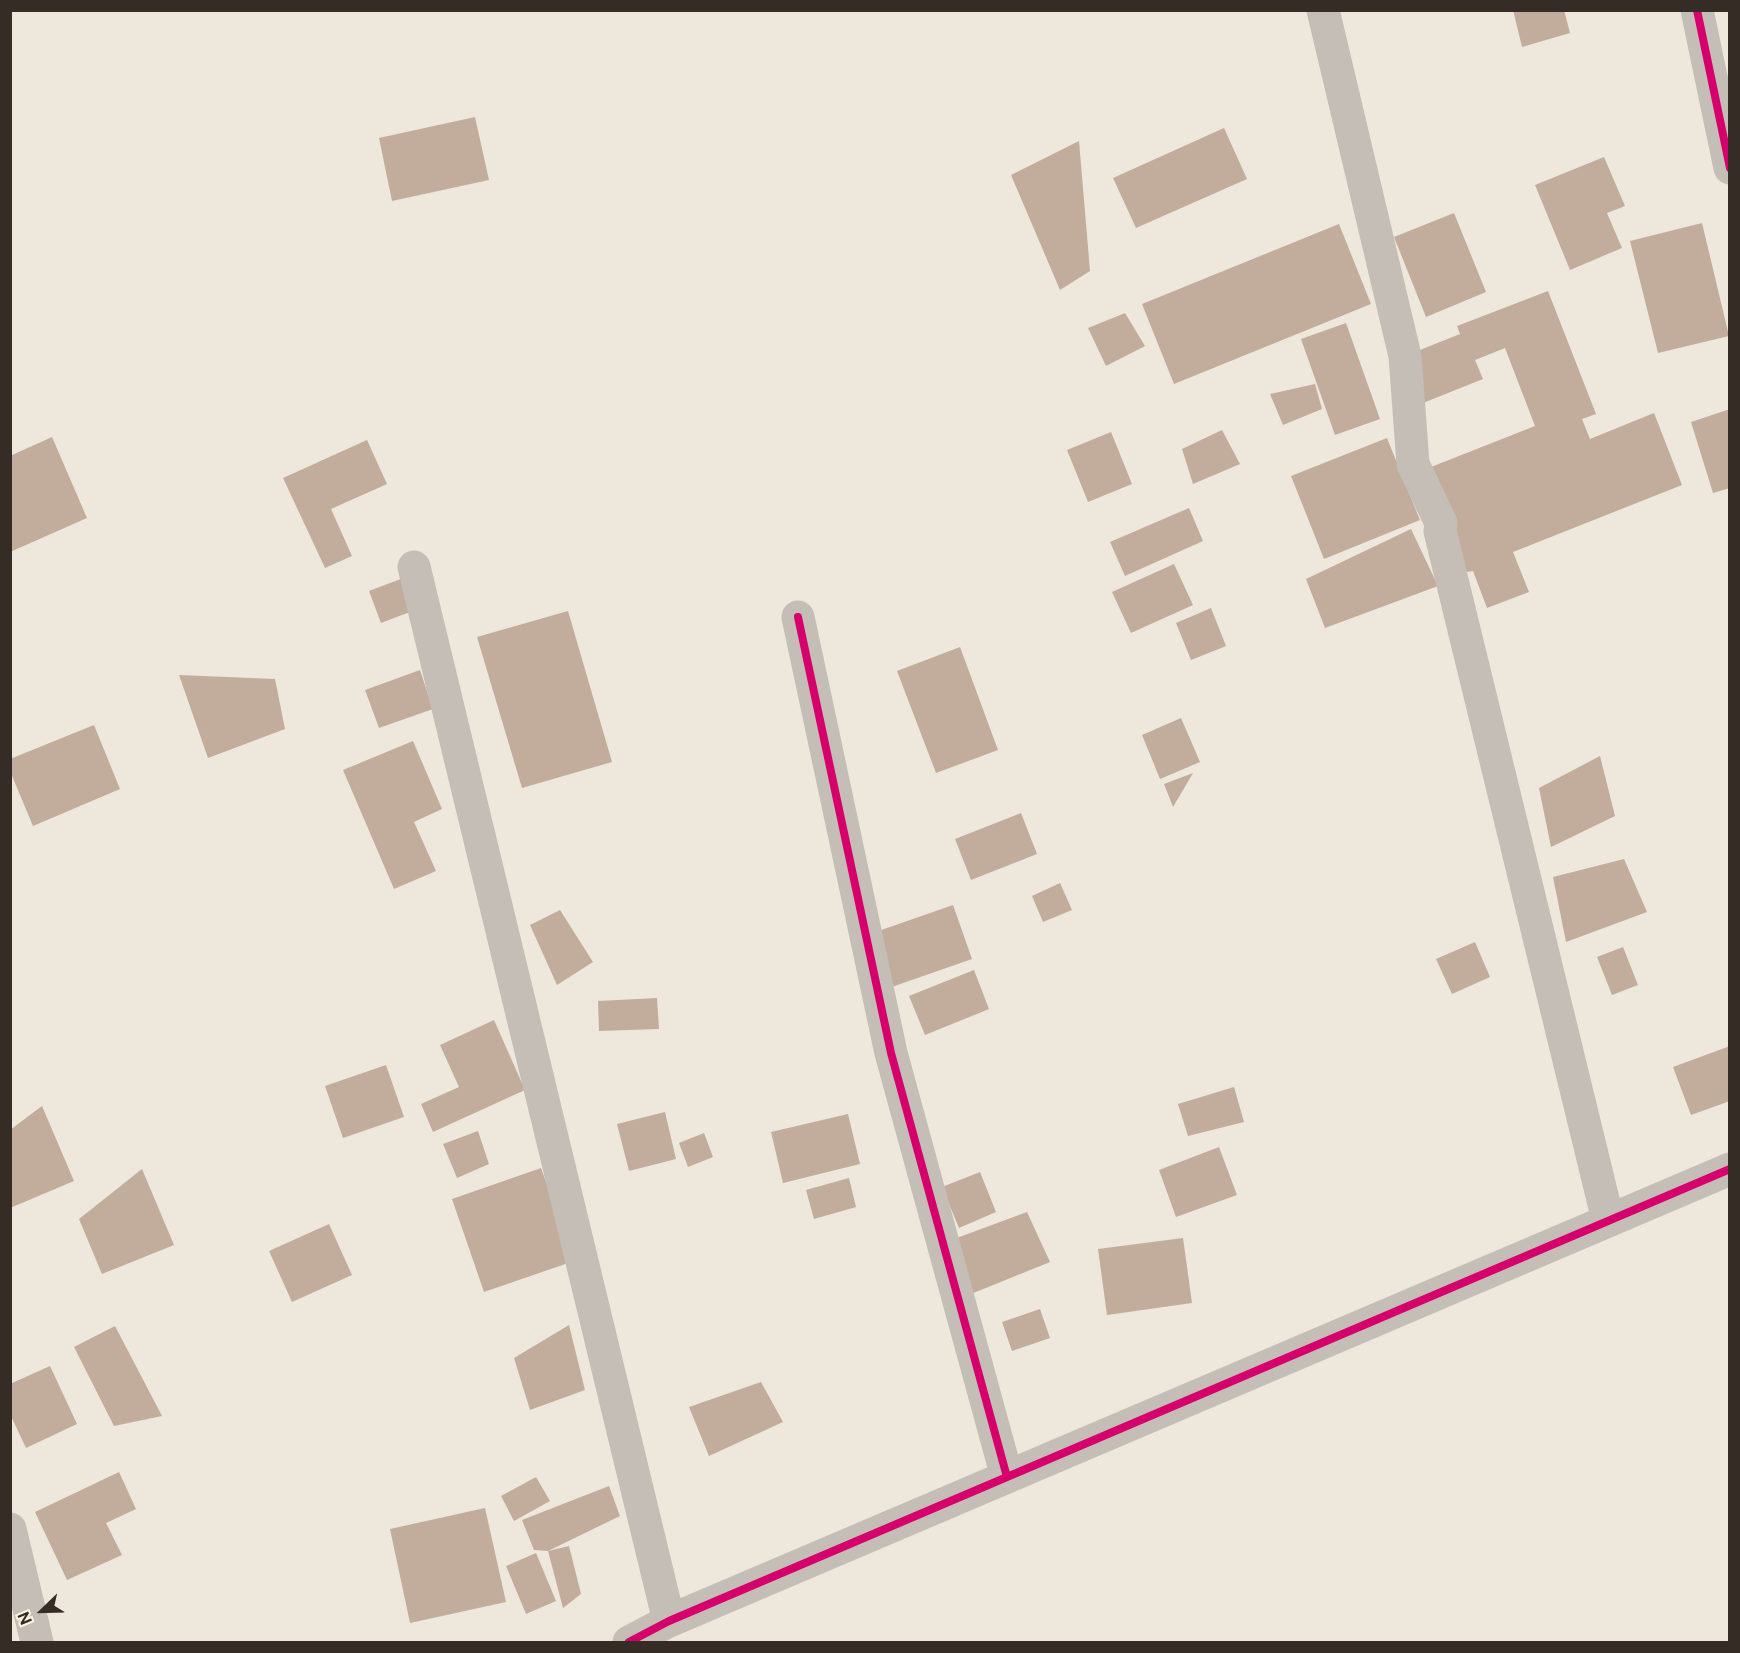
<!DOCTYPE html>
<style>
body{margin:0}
#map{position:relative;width:1740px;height:1653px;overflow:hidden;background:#ede7dc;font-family:"Public Sans",sans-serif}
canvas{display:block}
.frame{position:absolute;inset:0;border:12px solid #352c25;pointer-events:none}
.north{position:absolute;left:12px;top:1581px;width:60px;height:60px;-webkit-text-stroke:4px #faf3e2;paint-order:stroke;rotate:247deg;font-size:16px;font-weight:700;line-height:24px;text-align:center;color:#352c25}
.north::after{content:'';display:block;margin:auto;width:21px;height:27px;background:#352c25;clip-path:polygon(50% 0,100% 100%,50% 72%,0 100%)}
</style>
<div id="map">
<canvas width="1740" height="1653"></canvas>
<div class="frame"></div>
<div class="north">N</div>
</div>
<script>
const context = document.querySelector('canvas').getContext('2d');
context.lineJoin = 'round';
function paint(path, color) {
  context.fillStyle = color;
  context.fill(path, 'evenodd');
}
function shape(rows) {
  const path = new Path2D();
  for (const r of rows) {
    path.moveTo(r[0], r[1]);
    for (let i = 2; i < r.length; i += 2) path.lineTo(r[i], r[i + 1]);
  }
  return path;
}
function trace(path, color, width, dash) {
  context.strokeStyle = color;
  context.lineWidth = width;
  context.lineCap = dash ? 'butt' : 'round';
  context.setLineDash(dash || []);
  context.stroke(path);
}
paint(shape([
 [1513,10,1564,10,1570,33,1522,47],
 [475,117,489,180,392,201,379,138],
 [1224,128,1247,179,1136,228,1113,178],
 [1079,141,1090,271,1060,290,1011,175],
 [1604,157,1625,206,1607,213,1622,248,1570,270,1535,185],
 [1454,213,1486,292,1426,317,1394,237],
 [1702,223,1729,336,1658,353,1630,241],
 [1339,224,1371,304,1174,384,1142,304],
 [1548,291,1596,414,1582,419,1590,439,1654,413,1682,485,1513,552,1529,592,1487,608,1473,571,1460,573,1431,467,1535,426,1505,348,1475,360,1483,379,1423,403,1405,356,1460,334,1457,326],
 [1125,313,1145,346,1106,366,1088,328],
 [1346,323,1380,419,1335,435,1301,339],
 [1315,384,1322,409,1283,425,1270,394],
 [1730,409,1730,488,1713,493,1691,422],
 [1222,430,1240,464,1193,484,1182,449],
 [1111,432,1132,484,1088,502,1067,450],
 [52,437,87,518,10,552,10,456],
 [1387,438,1420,520,1324,559,1291,476],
 [367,440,387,484,331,509,352,556,325,568,283,478],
 [1189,508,1203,541,1125,576,1110,542],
 [1411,529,1438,586,1325,628,1306,579],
 [1174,564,1193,605,1131,633,1112,592],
 [406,577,418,609,381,623,369,591],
 [1211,608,1226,646,1191,660,1176,623],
 [568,611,612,762,522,788,477,637],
 [960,647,998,750,936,773,897,671],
 [420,670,433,709,379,728,365,690],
 [179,675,275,679,285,729,208,758],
 [1181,718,1200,762,1160,779,1142,735],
 [94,725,120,789,33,826,10,771,10,759],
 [413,741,442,809,414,822,436,871,394,889,343,770],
 [1600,756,1615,816,1551,847,1539,788],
 [1193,773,1173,807,1164,784],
 [1021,813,1037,854,971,880,955,839],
 [1624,859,1647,912,1566,942,1553,877],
 [1060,883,1072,910,1043,922,1032,896],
 [953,905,972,959,886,989,867,935],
 [560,910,593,962,557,985,530,925],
 [1475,942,1490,977,1452,994,1436,959],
 [1623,947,1638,985,1612,995,1597,957],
 [974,970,989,1009,925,1035,909,996],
 [657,998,659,1029,599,1031,598,1001],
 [494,1020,525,1090,433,1132,421,1104,459,1087,440,1045],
 [1730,1046,1730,1101,1691,1115,1673,1067],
 [386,1065,404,1117,343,1138,325,1086],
 [1234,1087,1244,1122,1188,1136,1178,1104],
 [42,1106,74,1181,10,1208,10,1130],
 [665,1112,676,1159,629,1171,617,1124],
 [848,1114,860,1164,783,1183,771,1132],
 [478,1131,489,1164,457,1178,443,1144],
 [704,1133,713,1157,688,1167,679,1143],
 [1219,1147,1237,1195,1176,1217,1159,1170],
 [541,1168,574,1261,484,1292,452,1199],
 [142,1169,174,1245,102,1274,79,1219],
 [980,1172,996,1212,959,1228,942,1187],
 [849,1178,856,1207,814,1219,806,1190],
 [1027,1212,1050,1262,966,1296,946,1242],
 [329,1224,352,1275,292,1302,269,1251],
 [1183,1238,1192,1303,1107,1315,1098,1249],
 [1040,1309,1050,1338,1012,1351,1002,1322],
 [569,1325,585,1390,530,1410,514,1358],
 [115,1326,162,1416,114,1426,74,1347],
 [50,1366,77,1424,26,1448,10,1414,10,1384],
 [761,1382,783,1422,709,1456,689,1407],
 [119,1472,136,1509,106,1523,122,1555,67,1580,35,1512],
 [536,1477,550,1501,514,1521,501,1496],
 [609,1486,620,1516,548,1551,534,1550,522,1520],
 [485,1508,506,1602,410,1623,390,1529],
 [569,1546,581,1594,563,1608,548,1551],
 [536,1553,556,1601,526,1614,506,1566]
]), '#c2ad9c');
trace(shape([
 [1323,10,1405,356,1413,464,1441,523,1440,531,1608,1220],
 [1697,10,1730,168],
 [414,567,669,1621],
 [798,617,891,1053,1007,1477],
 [10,1529,37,1642],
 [629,1642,669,1621,1730,1169]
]), '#c4beb6', 33);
trace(shape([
 [1697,10,1730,168],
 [798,617,891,1053,1007,1477],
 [629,1642,669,1621,1730,1169]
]), '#d6006c', 8);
</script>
